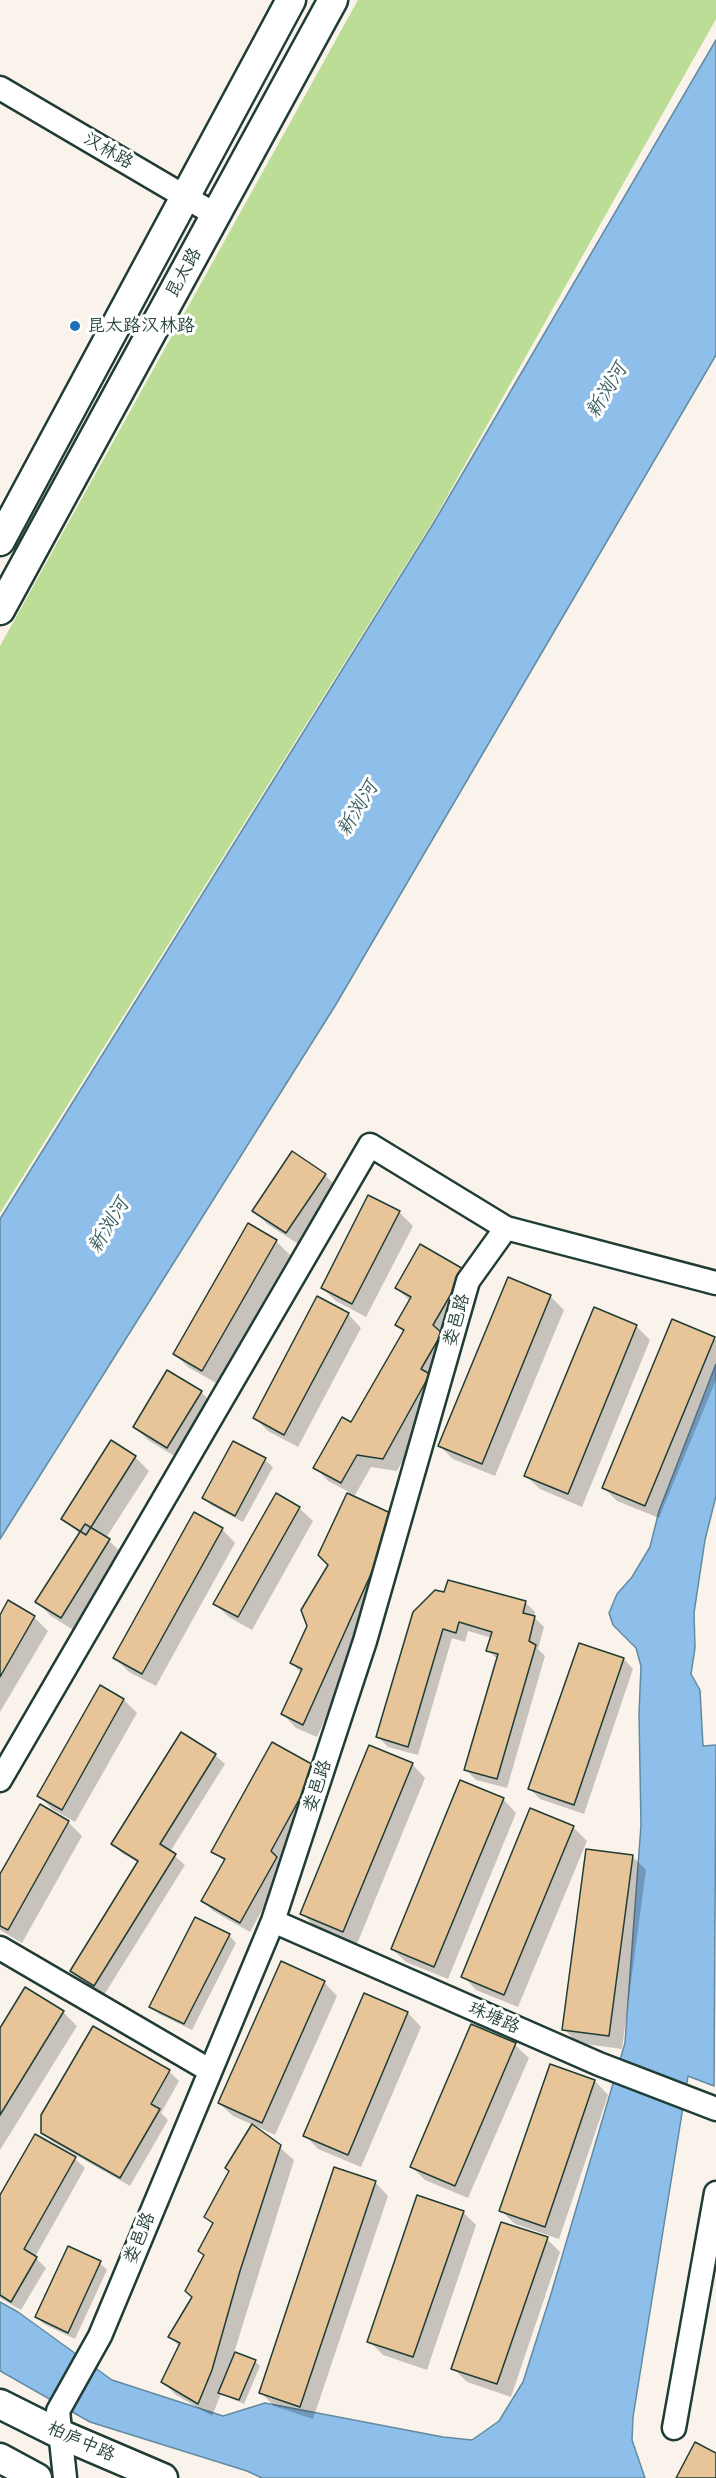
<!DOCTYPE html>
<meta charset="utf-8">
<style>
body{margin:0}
canvas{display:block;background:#faf3eb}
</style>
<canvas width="716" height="2478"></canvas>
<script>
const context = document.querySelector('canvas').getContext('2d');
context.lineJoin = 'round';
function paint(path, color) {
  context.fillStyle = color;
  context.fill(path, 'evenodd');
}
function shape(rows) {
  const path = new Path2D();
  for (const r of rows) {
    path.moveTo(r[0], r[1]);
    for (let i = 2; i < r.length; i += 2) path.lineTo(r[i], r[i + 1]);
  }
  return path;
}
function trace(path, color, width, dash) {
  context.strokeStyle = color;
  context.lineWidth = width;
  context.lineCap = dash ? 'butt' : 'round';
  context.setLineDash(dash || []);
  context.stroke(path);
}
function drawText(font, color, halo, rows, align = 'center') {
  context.font = font + ' "Patrick Hand","LXGW WenKai TC",sans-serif';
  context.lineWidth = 6;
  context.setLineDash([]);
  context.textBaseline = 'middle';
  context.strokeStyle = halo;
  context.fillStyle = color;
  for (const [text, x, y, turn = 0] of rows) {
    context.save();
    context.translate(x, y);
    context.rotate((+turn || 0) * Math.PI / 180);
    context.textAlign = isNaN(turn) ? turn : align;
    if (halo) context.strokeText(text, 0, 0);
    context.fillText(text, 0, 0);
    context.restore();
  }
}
paint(shape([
 [358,0,716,0,716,19,432,523,0,1213,0,646]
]), '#bcdd96');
const water = shape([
 [716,40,716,355,335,1006,0,1539,0,1219,433,524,716,40],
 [716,1364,716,1496,705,1540,694,1613,695,1648,691,1674,700,1690,703,1746,716,1745,714,2086,688,2076,633,2417,632,2440,645,2478,262,2478,247,2471,90,2422,0,2371,0,2302,18,2312,112,2380,223,2416,265,2403,443,2437,472,2440,499,2421,523,2382,551,2294,625,2043,641,1825,639,1714,641,1666,636,1648,613,1625,609,1613,617,1594,632,1577,650,1547,659,1511,716,1364]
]);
paint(water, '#8ebfea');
trace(water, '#628ba1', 1.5);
paint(shape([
 [325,1175,338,1188,300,1245,267,1224,254,1210],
 [399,1212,413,1226,366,1317,336,1301,322,1288],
 [249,1225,276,1241,290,1255,216,1383,188,1367,175,1354],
 [509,1279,550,1296,564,1310,495,1476,453,1459,440,1446],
 [477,1285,443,1389,397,1471,371,1467,354,1497,397,1517,410,1530,317,1737,296,1728,283,1714,301,1673,292,1663,309,1626,330,1565,320,1554,349,1492,328,1481,315,1467,352,1425,404,1332,397,1325,410,1301,397,1288],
 [595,1309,637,1327,650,1340,582,1507,540,1489,526,1476],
 [348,1314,361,1328,298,1447,268,1431,255,1418],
 [714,1338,716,1340,716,1380,659,1518,617,1501,604,1488],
 [201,1392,214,1405,181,1460,148,1440,135,1427],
 [233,1443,265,1460,273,1467,243,1522,211,1505,204,1498],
 [135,1457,149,1471,106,1538,123,1554,75,1631,51,1616,37,1602,80,1534,63,1519],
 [299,1508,313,1521,252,1630,229,1617,215,1604],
 [222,1529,235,1543,156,1686,129,1672,115,1658],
 [9,1602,35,1618,48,1631,0,1712,0,1618],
 [525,1602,535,1612,534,1617,544,1627,538,1649,545,1656,507,1788,476,1780,466,1770,498,1660,488,1650,492,1638,468,1631,465,1642,452,1638,418,1755,388,1747,378,1737,415,1613],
 [579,1645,624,1659,633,1669,584,1814,540,1799,530,1789],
 [124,1700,137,1713,75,1822,52,1809,39,1796],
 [273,1744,326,1778,279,1862,285,1868,250,1932,213,1911,203,1901,225,1862,213,1851],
 [215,1755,225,1764,170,1852,185,1865,104,1995,81,1981,72,1971,139,1863,123,1854,113,1844],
 [412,1764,425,1778,357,1944,315,1927,302,1913],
 [503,1799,516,1813,448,1979,406,1962,392,1949],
 [40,1806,69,1823,82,1836,22,1943,0,1930,0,1877],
 [573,1827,587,1841,518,2007,476,1990,463,1976],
 [632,1856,646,1870,622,2049,577,2043,564,2029],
 [229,1935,236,1943,192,2030,159,2014,151,2006],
 [324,1982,337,1996,275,2135,254,2125,294,2160,234,2353,255,2361,260,2366,244,2404,221,2394,212,2416,176,2395,162,2381,180,2347,170,2337,194,2297,214,2225,206,2217,253,2125,233,2116,219,2103],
 [26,1989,63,2012,77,2026,0,2150,0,2031],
 [408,2013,421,2027,361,2167,318,2149,305,2135],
 [93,2028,169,2071,179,2081,161,2113,168,2120,130,2186,53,2142,43,2132],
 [515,2045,529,2058,468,2198,425,2180,412,2167],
 [595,2081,608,2095,559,2239,515,2224,501,2211],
 [36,2136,75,2159,85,2168,35,2257,46,2268,21,2310,0,2298,0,2198],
 [375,2182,388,2196,313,2419,274,2406,261,2393],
 [463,2212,476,2225,427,2370,383,2355,369,2341],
 [547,2239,560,2252,511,2397,467,2382,453,2368],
 [100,2263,107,2270,75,2339,44,2324,37,2317]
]), '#0003');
const building = shape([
 [292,1151,326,1174,286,1233,252,1211,292,1151],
 [368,1195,400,1211,352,1304,321,1288,368,1195],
 [248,1223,277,1240,202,1371,173,1354,248,1223],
 [420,1244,465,1270,433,1325,442,1333,421,1369,430,1374,383,1459,357,1455,341,1483,313,1468,342,1417,351,1422,404,1330,395,1325,411,1297,395,1288,420,1244],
 [508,1277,551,1295,482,1464,438,1446,508,1277],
 [317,1296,349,1313,284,1435,253,1418,317,1296],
 [594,1307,637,1325,568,1494,524,1476,594,1307],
 [672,1319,715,1337,645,1506,602,1488,672,1319],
 [167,1370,202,1391,167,1448,133,1427,167,1370],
 [111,1440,136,1456,86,1535,61,1519,111,1440],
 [233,1441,266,1458,235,1516,202,1498,233,1441],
 [276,1493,300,1507,238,1617,213,1604,276,1493],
 [347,1493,397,1516,303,1725,281,1714,302,1669,290,1663,307,1626,301,1610,328,1565,318,1555,347,1493],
 [194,1512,223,1528,142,1674,113,1658,194,1512],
 [85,1524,110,1539,61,1618,35,1602,85,1524],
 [448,1580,526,1601,523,1613,535,1616,529,1641,536,1645,497,1779,464,1770,498,1654,486,1651,492,1632,459,1622,456,1633,443,1629,408,1747,376,1737,413,1612,435,1590,444,1592,448,1580],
 [8,1600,35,1616,0,1677,0,1615,8,1600],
 [579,1643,624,1658,574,1805,528,1789,579,1643],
 [100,1685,124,1699,62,1810,37,1796,100,1685],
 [181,1732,216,1754,160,1844,176,1854,94,1986,70,1971,138,1861,111,1844,181,1732],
 [272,1742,317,1767,271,1851,277,1857,240,1923,201,1901,225,1859,211,1852,272,1742],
 [369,1745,413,1763,343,1932,300,1914,369,1745],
 [460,1780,504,1798,434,1967,391,1949,460,1780],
 [40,1804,69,1821,8,1930,0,1926,0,1874,40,1804],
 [530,1808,574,1826,504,1995,461,1977,530,1808],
 [586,1849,633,1855,609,2036,562,2030,586,1849],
 [195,1917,230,1934,184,2024,149,2007,195,1917],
 [281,1961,325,1981,262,2123,218,2103,281,1961],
 [25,1987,64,2011,0,2115,0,2028,25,1987],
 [364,1993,408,2012,348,2155,303,2136,364,1993],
 [471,2024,516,2043,455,2186,410,2167,471,2024],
 [93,2026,170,2070,151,2104,160,2109,120,2178,41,2133,41,2115,93,2026],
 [550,2064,595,2080,545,2227,499,2211,550,2064],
 [252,2124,281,2145,240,2271,212,2370,198,2404,161,2382,180,2343,168,2337,192,2297,185,2291,204,2255,198,2251,213,2223,204,2217,229,2171,225,2168,252,2124],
 [35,2134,76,2157,24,2249,37,2257,11,2302,0,2295,0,2195,35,2134],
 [334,2167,376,2181,300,2407,259,2393,334,2167],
 [417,2195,464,2211,413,2357,367,2342,417,2195],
 [501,2222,548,2237,497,2384,451,2369,501,2222],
 [68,2246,101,2261,68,2333,35,2317,68,2246],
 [235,2352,256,2360,239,2400,218,2393,235,2352],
 [695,2442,716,2453,716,2478,676,2478,695,2442]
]);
paint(building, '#e8c499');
trace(building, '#1f3d34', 1.5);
const minor = shape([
 [0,88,216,215],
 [0,1780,370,1145,506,1228,716,1283],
 [273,1921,599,2064,716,2109],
 [0,1948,209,2070],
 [674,2428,716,2193],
 [65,2478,58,2411,100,2336,273,1921,365,1641,468,1281,506,1228]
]);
const major = shape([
 [0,541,291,0],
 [0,610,333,0],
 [0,2404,60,2434,163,2478],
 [0,2458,37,2478]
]);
trace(minor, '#1f3d34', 27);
trace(major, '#1f3d34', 33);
trace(minor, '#fff', 22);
trace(major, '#fff', 28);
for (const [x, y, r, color] of [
 [75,326,6,"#1f6fb2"]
]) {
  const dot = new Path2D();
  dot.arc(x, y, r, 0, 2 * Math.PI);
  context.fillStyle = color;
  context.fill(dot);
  trace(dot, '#fff', 2);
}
drawText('18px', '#1f3d34', '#fff', [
 ["汉林路",108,151,30],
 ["昆太路",184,273,-61],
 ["娄邑路",457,1320,-74],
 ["娄邑路",318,1786,-72],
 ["珠塘路",494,2018,24],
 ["娄邑路",140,2238,-68],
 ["柏庐中路",81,2442,24]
]);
drawText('18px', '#1f3d34', '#fff', [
 ["昆太路汉林路",87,326]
], 'left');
drawText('italic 20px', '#3b5e62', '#fff', [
 ["新浏河",607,391,-59],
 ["新浏河",358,809,-59],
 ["新浏河",109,1226,-59]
]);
</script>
